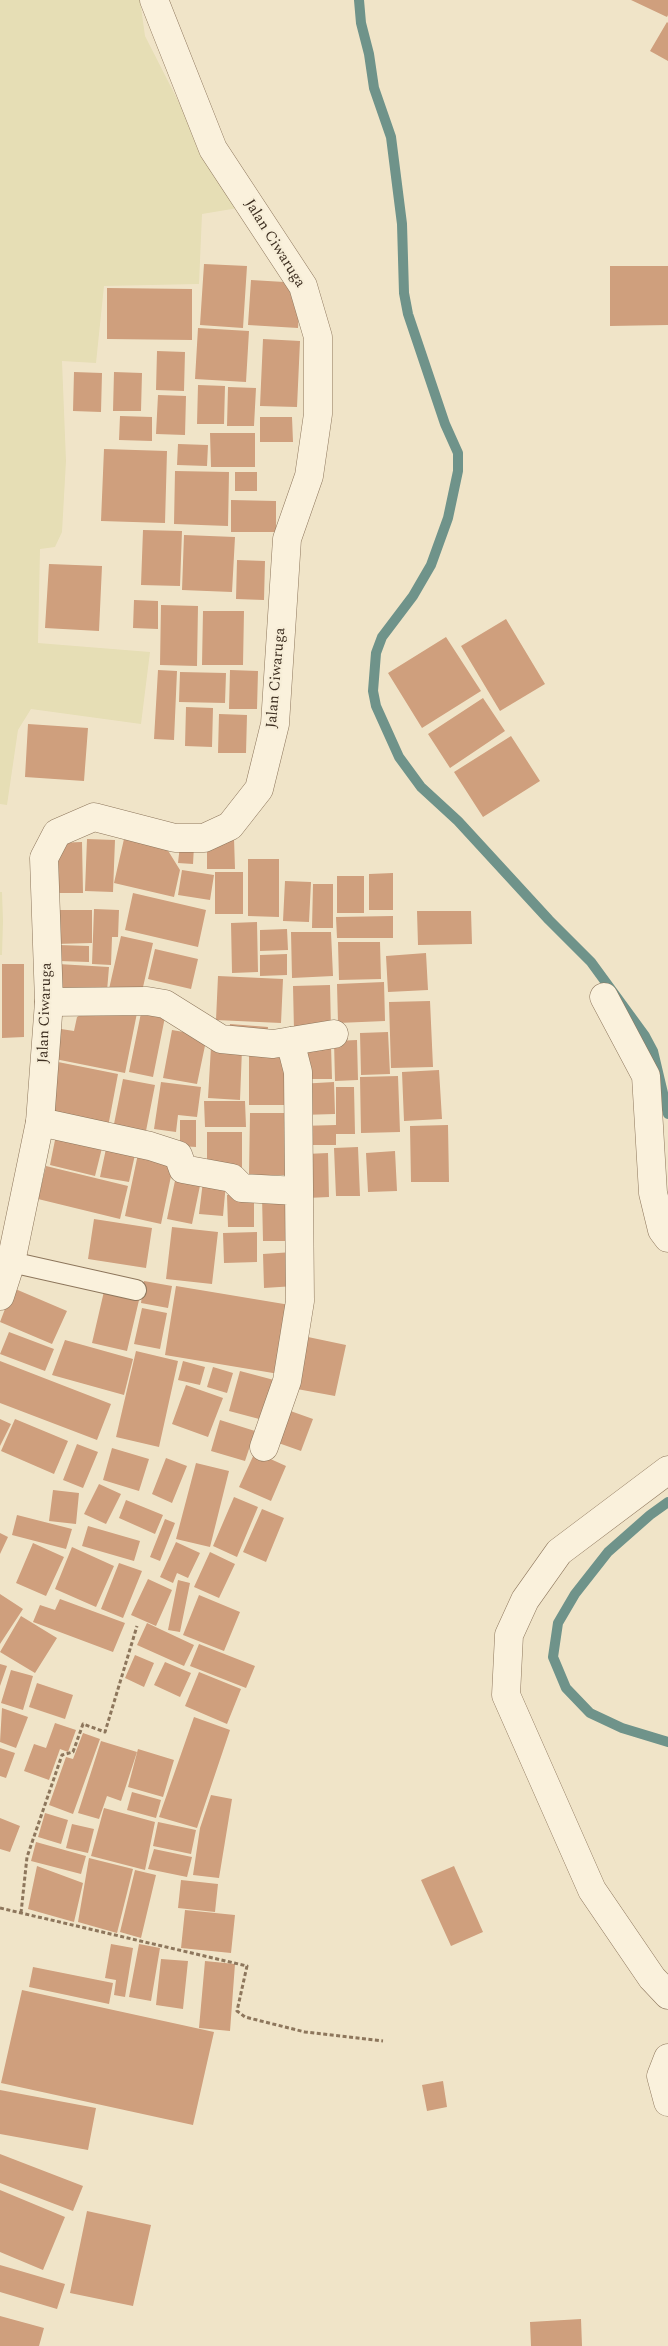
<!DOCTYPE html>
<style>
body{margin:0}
canvas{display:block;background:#f0e4c8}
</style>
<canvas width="668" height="2346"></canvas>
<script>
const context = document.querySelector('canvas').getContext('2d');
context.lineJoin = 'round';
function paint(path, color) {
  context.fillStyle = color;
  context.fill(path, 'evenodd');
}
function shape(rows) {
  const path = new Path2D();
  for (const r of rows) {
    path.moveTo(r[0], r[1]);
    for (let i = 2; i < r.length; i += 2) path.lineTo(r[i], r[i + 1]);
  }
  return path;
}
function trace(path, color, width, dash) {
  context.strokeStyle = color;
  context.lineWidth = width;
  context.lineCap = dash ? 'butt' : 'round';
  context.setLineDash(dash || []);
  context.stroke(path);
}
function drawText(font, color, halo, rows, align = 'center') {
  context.font = font + ' Spectral,serif';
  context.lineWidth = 4.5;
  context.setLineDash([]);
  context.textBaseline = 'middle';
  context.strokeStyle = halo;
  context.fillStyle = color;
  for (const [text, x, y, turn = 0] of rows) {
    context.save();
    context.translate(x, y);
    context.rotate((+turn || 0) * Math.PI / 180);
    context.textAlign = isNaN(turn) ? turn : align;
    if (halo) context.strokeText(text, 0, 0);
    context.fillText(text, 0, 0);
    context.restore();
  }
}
paint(shape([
 [0,0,140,0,145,36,194,132,238,208,202,214,199,284,104,286,96,363,62,361,66,461,62,532,55,547,40,549,38,643,150,652,141,724,31,709,18,730,7,805,0,804],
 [0,892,2,892,3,921,2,955,0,955]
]), '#e6deb5');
trace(shape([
 [359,0,361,23,369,54,374,88,391,137,402,224,404,293,408,314,445,424,458,453,458,471,448,518,431,565,413,596,382,637,376,653,373,691,376,706,399,757,421,787,458,821,549,920,591,962,645,1036,653,1051,668,1114],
 [668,1502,650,1515,608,1552,575,1594,558,1623,553,1657,566,1688,590,1713,622,1728,668,1742]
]), '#6f938a', 10);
paint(shape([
 [631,0,668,0,668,15,667,17],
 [667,22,668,23,668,61,650,51],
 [204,264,247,266,243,328,200,325],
 [610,266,668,266,668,325,610,326],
 [251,280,301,283,298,328,248,325],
 [107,288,192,289,192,340,107,339],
 [198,328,249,331,246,382,195,379],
 [263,339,300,341,297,407,260,406],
 [157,351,185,352,184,391,156,390],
 [74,372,102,373,101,412,73,411],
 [114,372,142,373,141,411,113,411],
 [198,385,225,386,224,424,197,424],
 [228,387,256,388,254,426,227,426],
 [158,395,186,396,185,435,156,434],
 [120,416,152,417,152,441,119,440],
 [260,417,292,417,293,442,260,442],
 [210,433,255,433,255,467,211,467],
 [178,444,208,445,207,466,177,465],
 [104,449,167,451,165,523,101,521],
 [175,471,229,472,228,526,174,524],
 [235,472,257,472,257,491,235,491],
 [231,500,276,501,276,532,231,532],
 [143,530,182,531,180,586,141,585],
 [184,535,235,537,232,592,182,590],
 [237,560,265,561,264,600,236,599],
 [49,564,102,566,99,631,45,628],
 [134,600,158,601,158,629,133,628],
 [161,605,198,606,197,666,160,665],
 [203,611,244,611,243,665,202,665],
 [506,619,545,684,500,711,461,646],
 [446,637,481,691,422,728,388,673],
 [158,670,177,671,174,740,154,739],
 [230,670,258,671,257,709,229,709],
 [180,672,226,673,225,703,179,702],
 [483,698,505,731,450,768,428,734],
 [186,707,213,708,212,747,185,746],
 [219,714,247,715,246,753,218,753],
 [28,724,88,728,84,781,25,777],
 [511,736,540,781,483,817,454,772],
 [207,838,234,838,235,869,207,869],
 [87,839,115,840,113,892,85,891],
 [124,839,167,849,180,870,174,897,114,883],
 [82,842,83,893,57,893,56,843],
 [180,845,194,846,193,864,178,863],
 [248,859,279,859,279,917,248,916],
 [182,870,214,875,210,900,178,895],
 [215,872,243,872,243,914,215,914],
 [393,873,393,910,369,910,369,874],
 [337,876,364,876,364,913,337,913],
 [285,881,311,882,309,922,283,921],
 [313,884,333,884,333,928,312,928],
 [133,893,206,910,198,947,125,930],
 [94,909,119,910,118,937,112,937,111,965,92,964],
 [55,910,92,910,92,943,55,944],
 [417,911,471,911,472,944,418,945],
 [393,916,393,938,337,938,336,917],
 [257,922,258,972,232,973,231,923],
 [287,929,288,950,260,951,260,930],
 [291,932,331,932,333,976,292,978],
 [121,936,153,943,141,996,109,989],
 [338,942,380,942,381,979,339,980],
 [59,945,89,946,89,962,59,961],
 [155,949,198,959,191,989,148,979],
 [426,953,428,990,388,992,386,956],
 [287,954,287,975,260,976,260,955],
 [2,964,24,964,24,1037,2,1038],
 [58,964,109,967,107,991,57,988],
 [218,976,283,979,281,1023,216,1020],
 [384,982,385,1021,338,1023,337,984],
 [330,985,331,1030,294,1031,293,986],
 [430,1001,433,1067,391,1068,389,1002],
 [86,1012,137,1013,125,1073,55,1059,61,1029,74,1031,77,1017],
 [141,1013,165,1017,153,1077,129,1072],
 [230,1024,268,1027,267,1037,229,1034],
 [172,1030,207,1036,197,1084,163,1078],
 [388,1032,390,1074,361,1075,360,1033],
 [357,1040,358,1080,335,1081,334,1041],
 [301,1045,331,1045,332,1079,302,1079],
 [211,1047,242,1049,240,1100,208,1098],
 [249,1050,290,1050,290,1105,249,1105],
 [58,1062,118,1074,108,1127,48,1115],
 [439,1070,442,1119,404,1121,402,1072],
 [398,1076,400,1132,361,1133,360,1077],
 [123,1079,155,1085,145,1136,113,1129],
 [161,1082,201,1087,197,1117,178,1115,176,1132,154,1129],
 [334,1082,335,1114,301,1115,299,1084],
 [336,1087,354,1087,355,1134,336,1134,336,1145,301,1145,300,1126,336,1125],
 [204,1101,245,1101,246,1127,205,1127],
 [250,1113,288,1113,288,1175,249,1175],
 [180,1120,196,1120,196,1147,180,1146],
 [448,1125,449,1182,411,1182,410,1126],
 [57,1130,104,1140,95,1176,50,1165],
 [207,1132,242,1132,242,1170,207,1169],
 [107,1144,136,1150,129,1182,100,1177],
 [358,1147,360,1196,336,1196,334,1148],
 [139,1149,175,1157,161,1224,125,1216],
 [395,1151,397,1191,368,1192,366,1153],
 [328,1153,329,1197,307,1198,306,1154],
 [46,1166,128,1186,120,1219,38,1199],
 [177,1171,202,1176,192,1224,167,1219],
 [203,1181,226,1183,223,1216,199,1214],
 [254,1194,254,1227,228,1227,227,1195],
 [262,1196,293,1196,294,1241,263,1241],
 [94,1219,152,1228,146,1268,88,1259],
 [172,1227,218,1232,212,1284,166,1279],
 [257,1232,257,1262,224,1263,223,1233],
 [293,1252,295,1286,264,1288,263,1254],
 [144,1281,172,1286,168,1308,141,1303],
 [176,1286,290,1305,279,1374,165,1355],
 [105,1287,140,1296,127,1351,92,1343],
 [13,1288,67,1311,52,1344,0,1322],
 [142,1308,167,1313,160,1349,134,1344],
 [9,1332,54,1349,45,1371,0,1354],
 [308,1337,346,1345,335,1396,297,1389],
 [65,1340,133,1359,124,1395,52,1375],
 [136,1351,178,1361,159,1447,116,1437],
 [0,1361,111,1404,97,1440,0,1403],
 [183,1361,205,1367,200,1385,178,1380],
 [213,1367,233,1373,227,1393,207,1387],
 [240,1371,274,1380,263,1420,229,1411],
 [186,1385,223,1398,208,1437,172,1424],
 [282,1408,313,1419,301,1451,270,1440],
 [0,1419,11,1424,0,1446],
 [15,1419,68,1441,54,1474,1,1451],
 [220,1420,255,1431,245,1461,211,1451],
 [77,1444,98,1452,83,1488,63,1480],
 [112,1448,149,1459,139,1491,103,1480],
 [255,1452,286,1466,271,1501,239,1487],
 [166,1458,187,1466,172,1503,152,1494],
 [196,1463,229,1471,210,1547,176,1539],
 [99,1484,121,1494,106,1524,84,1514],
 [53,1490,79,1493,76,1524,49,1521],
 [234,1497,258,1507,237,1557,213,1546],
 [126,1500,163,1515,155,1534,119,1518],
 [262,1509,284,1518,266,1562,243,1552],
 [17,1515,72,1529,66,1549,12,1535],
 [165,1519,175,1523,160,1561,150,1557],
 [88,1526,140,1541,134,1561,82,1546],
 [0,1533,8,1537,0,1554],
 [176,1542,200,1553,188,1578,177,1573,173,1583,160,1577],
 [33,1543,64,1557,46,1596,16,1583],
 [72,1547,114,1566,96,1607,55,1589],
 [210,1552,235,1564,219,1598,194,1587],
 [119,1563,142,1571,123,1618,101,1609],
 [148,1579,172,1590,156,1626,131,1615],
 [178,1580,190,1583,180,1632,168,1630],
 [0,1594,23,1609,0,1644],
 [199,1595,240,1612,224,1651,183,1635],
 [60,1599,125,1623,113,1652,33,1622,40,1605,55,1610],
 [21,1616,57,1638,35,1673,0,1652],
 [147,1623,194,1645,184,1666,137,1645],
 [199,1644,255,1666,246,1688,190,1666],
 [135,1655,154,1663,144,1687,125,1678],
 [165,1662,191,1673,180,1697,154,1685],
 [0,1664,7,1666,0,1686],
 [11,1670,33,1676,23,1710,1,1703],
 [199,1672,241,1689,227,1724,185,1706],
 [37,1683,73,1695,65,1719,29,1707],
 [2,1708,28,1717,16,1748,0,1742],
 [194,1717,230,1730,197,1828,159,1817],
 [55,1723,76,1730,68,1752,60,1749,49,1780,24,1771,34,1744,46,1748],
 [83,1733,100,1739,73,1814,49,1805,66,1757,73,1759],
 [101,1741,137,1752,121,1801,107,1796,99,1819,78,1813],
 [0,1748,15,1753,6,1778,0,1776],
 [138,1749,174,1760,163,1797,128,1787],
 [132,1792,161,1800,156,1818,127,1810],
 [211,1795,232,1799,219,1878,193,1875,200,1828],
 [104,1808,155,1822,145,1870,91,1856],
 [45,1813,68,1820,61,1844,38,1837],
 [0,1818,20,1826,10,1852,0,1849],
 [158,1822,196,1830,191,1854,153,1846],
 [72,1824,94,1829,88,1853,66,1848],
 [36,1842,86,1856,81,1874,31,1861],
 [154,1849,192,1857,187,1877,148,1869],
 [89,1858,133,1869,117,1933,78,1922],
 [37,1866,83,1883,74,1922,28,1909],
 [454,1866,483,1932,451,1946,421,1880],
 [135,1870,156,1875,141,1938,120,1932],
 [181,1880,218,1884,215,1912,178,1908],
 [185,1910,235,1915,231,1953,181,1948],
 [111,1944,133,1948,125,1997,114,1995,116,1980,105,1978],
 [139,1944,160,1948,151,2001,129,1997],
 [161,1959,188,1961,183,2009,156,2005],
 [205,1961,235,1964,230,2031,199,2028],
 [33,1967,113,1983,109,2004,29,1987],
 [22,1990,214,2032,193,2125,1,2083],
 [443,2081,447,2107,427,2111,422,2085],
 [0,2090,96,2108,88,2150,0,2134],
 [0,2154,83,2186,73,2211,0,2183],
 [0,2190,65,2217,43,2270,0,2252],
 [87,2211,151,2225,133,2306,70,2293],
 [0,2265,65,2284,57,2309,0,2292],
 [0,2316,44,2328,39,2346,0,2346],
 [581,2319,582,2346,531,2346,530,2322]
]), '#cf9f7d');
const service = shape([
 [11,1262,136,1290]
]);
const minor = shape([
 [604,997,646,1076,653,1193,662,1230,668,1238],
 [49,1002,147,1001,165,1004,221,1039,273,1044,334,1034],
 [40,1122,150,1146,178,1155,183,1169,232,1178,242,1188,298,1191],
 [264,1447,287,1381,300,1301,298,1072,290,1041],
 [668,1470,559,1552,525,1600,509,1635,506,1695,592,1890,652,1978,668,1995],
 [668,2058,661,2076,668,2102]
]);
const tertiary = shape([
 [0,1296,11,1262,40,1122,49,1002,44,858,57,833,94,817,175,838,204,838,230,826,259,789,275,724,287,539,309,476,318,414,318,337,303,286,213,149,154,0]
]);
trace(service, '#8d765c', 22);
trace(minor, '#8d765c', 29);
trace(tertiary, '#8d765c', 29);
trace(shape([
 [0,1908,247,1966,237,2011,245,2017,305,2032,383,2041],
 [21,1913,27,1857,62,1755,73,1752,83,1724,105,1732,137,1626]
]), '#8d765c', 3, [4, 2.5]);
trace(service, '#faf1dc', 20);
trace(minor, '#faf1dc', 28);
trace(tertiary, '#faf1dc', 28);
drawText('15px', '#3d2e20', '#f7eed8', [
 ["Jalan Ciwaruga",274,244,58],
 ["Jalan Ciwaruga",277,678,-85],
 ["Jalan Ciwaruga",46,1013,-88]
]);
</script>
